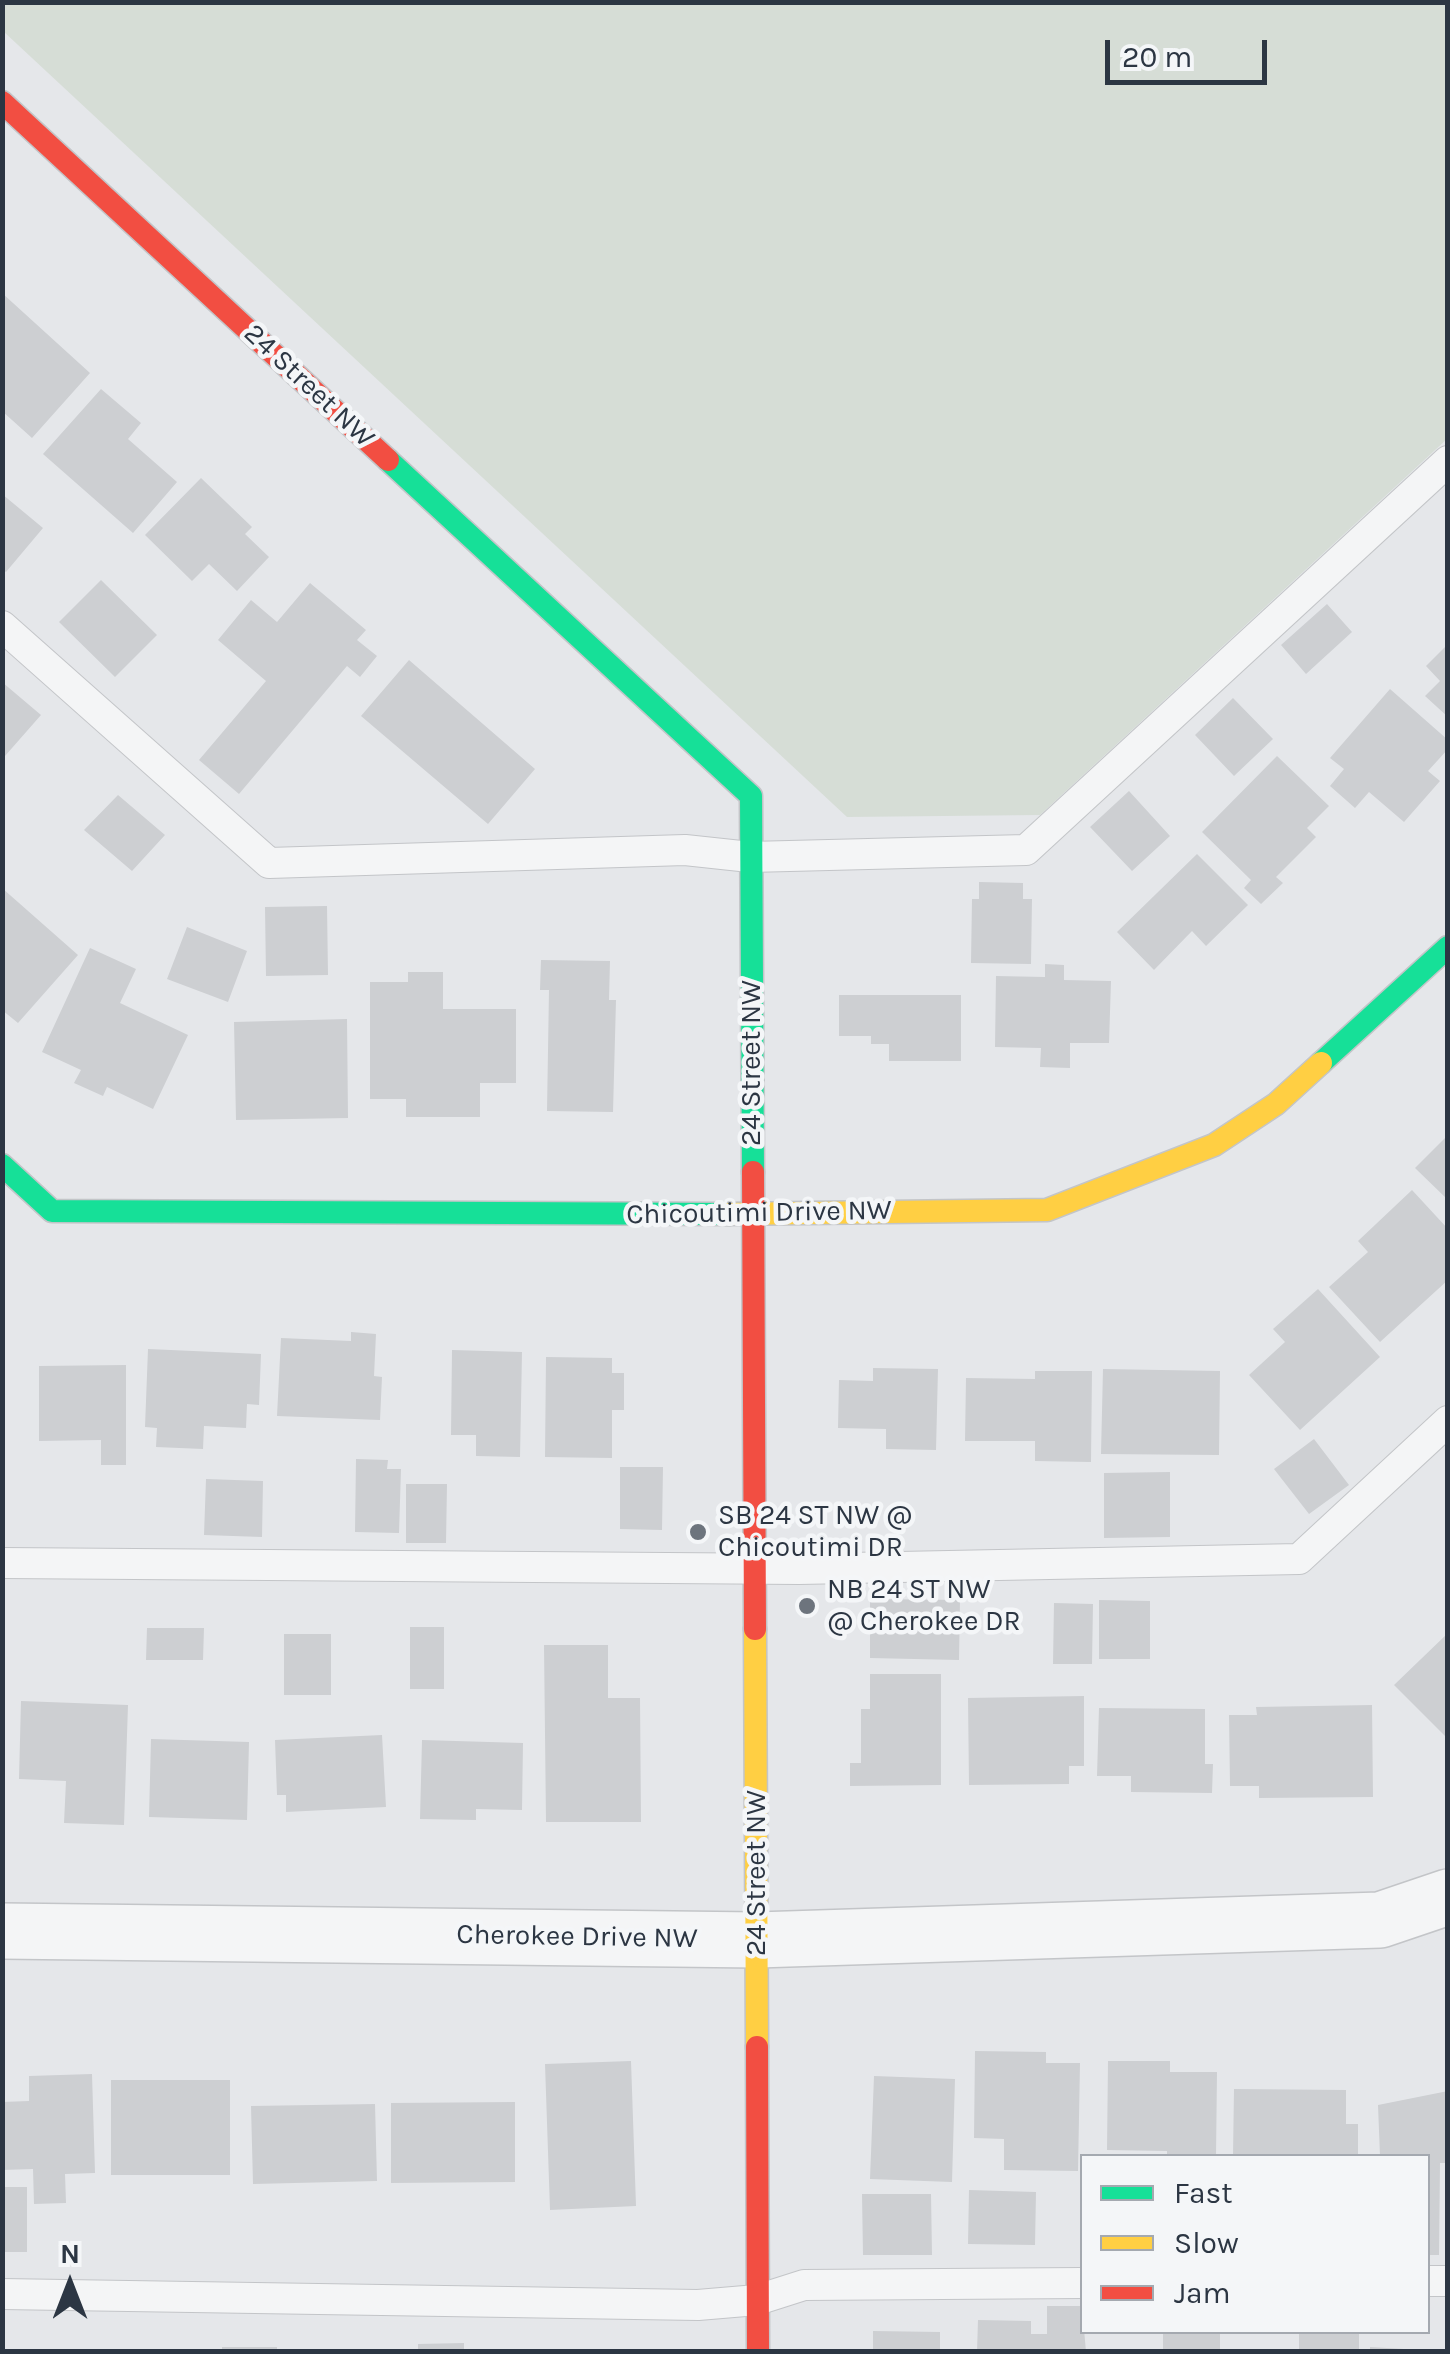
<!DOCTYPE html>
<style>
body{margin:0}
#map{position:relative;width:1450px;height:2354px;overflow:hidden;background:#e5e7ea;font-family:Karla,sans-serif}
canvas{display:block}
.frame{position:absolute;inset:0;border:5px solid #2c3643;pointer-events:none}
.legend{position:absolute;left:1080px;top:2154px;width:350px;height:180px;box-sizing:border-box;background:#f4f6f8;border:2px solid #a4a9b0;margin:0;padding:12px 18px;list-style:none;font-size:30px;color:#2c3643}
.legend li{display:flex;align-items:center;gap:20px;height:50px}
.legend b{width:50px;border:2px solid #a4a9b0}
.north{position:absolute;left:20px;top:2234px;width:100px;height:100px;-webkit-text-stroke:8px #f4f6f8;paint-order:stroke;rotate:0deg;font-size:28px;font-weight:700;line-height:40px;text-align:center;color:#2c3643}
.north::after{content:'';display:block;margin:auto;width:35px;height:45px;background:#2c3643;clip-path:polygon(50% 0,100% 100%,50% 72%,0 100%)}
.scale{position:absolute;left:1105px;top:40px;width:162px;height:45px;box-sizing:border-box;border:5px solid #2c3643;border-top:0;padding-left:12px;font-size:30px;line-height:35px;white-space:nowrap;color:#2c3643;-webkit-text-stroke:8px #f4f6f8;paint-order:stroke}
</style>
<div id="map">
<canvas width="1450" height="2354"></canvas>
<div class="frame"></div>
<ul class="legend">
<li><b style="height:12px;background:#16e098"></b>Fast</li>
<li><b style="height:12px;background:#ffcf43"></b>Slow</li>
<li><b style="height:12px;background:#f24e42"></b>Jam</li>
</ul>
<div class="north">N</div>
<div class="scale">20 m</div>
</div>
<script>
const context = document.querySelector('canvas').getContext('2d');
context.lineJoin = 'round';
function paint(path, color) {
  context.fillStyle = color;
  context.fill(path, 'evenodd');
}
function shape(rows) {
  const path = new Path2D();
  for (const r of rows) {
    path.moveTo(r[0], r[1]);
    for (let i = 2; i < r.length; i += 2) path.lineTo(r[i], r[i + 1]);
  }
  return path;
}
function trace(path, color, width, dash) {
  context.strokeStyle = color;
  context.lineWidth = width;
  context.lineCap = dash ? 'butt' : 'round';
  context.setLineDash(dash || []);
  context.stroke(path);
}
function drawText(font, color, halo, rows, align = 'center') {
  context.font = font + ' Karla,sans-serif';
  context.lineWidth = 9;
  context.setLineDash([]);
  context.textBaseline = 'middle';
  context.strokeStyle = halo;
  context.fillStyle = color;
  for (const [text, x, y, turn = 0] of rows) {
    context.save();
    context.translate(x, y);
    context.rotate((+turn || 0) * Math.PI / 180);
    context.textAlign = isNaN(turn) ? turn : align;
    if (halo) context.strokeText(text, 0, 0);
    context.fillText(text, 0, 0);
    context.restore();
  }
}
paint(shape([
 [2,3,1447,3,1447,439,1040,815,847,817,3,31]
]), '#d6ddd6');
paint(shape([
 [2,293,90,373,32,438,2,411],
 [101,389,141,423,128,439,177,482,133,533,43,454],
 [201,478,252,527,245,534,269,557,237,591,209,564,192,581,145,535],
 [2,494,43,528,6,572,2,569],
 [101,580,157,635,115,677,59,622],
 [310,583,366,630,357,640,377,656,360,677,347,666,239,794,199,760,266,681,218,640,251,600,277,622],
 [1327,604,1352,632,1306,674,1281,645],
 [1448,644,1448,717,1425,696,1440,681,1426,666],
 [409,660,535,769,488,824,361,716],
 [2,682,41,715,5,756,2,753],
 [1390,689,1448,740,1448,749,1428,771,1440,781,1404,822,1369,792,1355,808,1330,786,1344,769,1330,758],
 [1233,698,1273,739,1234,776,1195,735],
 [1277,756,1329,806,1307,828,1316,837,1276,877,1283,883,1261,904,1244,888,1251,880,1202,832],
 [1129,791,1170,836,1132,871,1090,827],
 [118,795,165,835,132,871,84,830],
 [1197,854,1248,905,1206,946,1192,931,1154,970,1117,932],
 [979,882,1023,883,1023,899,1032,899,1031,964,971,963,972,899,979,899],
 [2,888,78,955,18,1023,2,1010],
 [327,906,328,975,266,976,265,907],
 [187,927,247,951,228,1002,167,979],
 [90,948,136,969,120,1003,188,1035,153,1109,107,1087,103,1096,74,1083,81,1070,42,1052],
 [541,960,610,961,609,1000,616,1000,613,1112,547,1111,549,990,540,990],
 [1045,964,1064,965,1064,980,1111,981,1109,1043,1070,1043,1070,1068,1040,1067,1041,1048,995,1047,996,976,1045,977],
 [408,972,443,972,443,1009,516,1009,516,1083,480,1083,480,1117,406,1117,406,1099,370,1099,370,982,408,982],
 [839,995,961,995,961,1061,889,1061,889,1044,871,1044,871,1036,839,1036],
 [347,1019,348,1118,236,1120,234,1022],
 [1448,1135,1448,1200,1415,1168],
 [1412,1190,1448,1229,1448,1280,1380,1342,1329,1287,1368,1252,1358,1241],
 [1318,1289,1380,1357,1300,1430,1249,1375,1285,1342,1273,1329],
 [351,1332,376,1334,374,1376,382,1377,380,1420,277,1416,281,1338,351,1341],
 [148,1349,261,1354,259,1405,247,1404,246,1428,204,1426,203,1449,156,1447,157,1428,145,1427],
 [452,1350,522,1352,520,1457,476,1456,476,1435,451,1435],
 [546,1357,612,1358,612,1373,624,1373,624,1410,612,1410,612,1458,545,1457],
 [126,1365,126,1465,101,1465,101,1440,39,1441,39,1366],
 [873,1368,938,1369,936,1450,886,1449,886,1429,838,1428,839,1380,873,1381],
 [1103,1369,1220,1371,1219,1455,1101,1454],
 [1035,1371,1092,1371,1091,1462,1035,1461,1035,1441,965,1441,966,1378,1035,1379],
 [1314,1439,1349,1485,1309,1514,1274,1469],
 [356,1459,388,1460,387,1469,401,1469,399,1533,355,1532],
 [620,1467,663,1467,662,1530,620,1529],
 [1170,1472,1170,1537,1104,1538,1104,1473],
 [206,1479,263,1481,262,1537,204,1535],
 [406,1484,447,1484,446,1543,406,1543],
 [870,1599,960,1600,959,1660,870,1658],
 [1099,1600,1150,1601,1150,1659,1099,1659],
 [1054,1603,1093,1604,1092,1664,1053,1664],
 [410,1627,444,1627,444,1689,410,1689],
 [147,1628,204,1628,203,1660,146,1660],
 [1448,1633,1448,1739,1394,1685],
 [284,1634,331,1634,331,1695,284,1695],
 [544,1645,608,1645,608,1698,640,1698,641,1822,546,1822],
 [870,1674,941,1674,941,1785,850,1786,850,1763,861,1763,861,1709,870,1709],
 [1084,1696,1084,1766,1069,1766,1069,1784,969,1785,968,1698],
 [21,1701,128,1705,124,1825,64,1823,66,1781,19,1779],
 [1372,1705,1373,1797,1259,1798,1259,1786,1230,1786,1229,1715,1257,1715,1256,1707],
 [1099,1708,1205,1709,1205,1764,1213,1764,1212,1793,1131,1792,1131,1776,1097,1776],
 [382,1735,386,1807,286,1812,286,1795,277,1795,275,1740],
 [151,1739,249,1742,247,1820,149,1817],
 [422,1740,523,1743,522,1810,476,1809,476,1820,420,1819],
 [975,2051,1046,2052,1046,2063,1080,2063,1078,2171,1004,2170,1004,2139,974,2138],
 [631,2061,636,2206,550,2210,545,2064],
 [1108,2061,1170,2061,1170,2072,1217,2072,1216,2156,1167,2156,1167,2151,1107,2150],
 [92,2074,95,2173,65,2174,66,2203,34,2204,33,2169,2,2170,2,2102,29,2101,29,2076],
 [874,2076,955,2079,952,2182,870,2179],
 [111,2080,230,2080,230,2175,111,2175],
 [1234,2089,1346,2090,1346,2124,1358,2124,1358,2156,1233,2156],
 [1448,2091,1448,2163,1440,2163,1439,2255,1428,2255,1428,2156,1380,2156,1378,2105],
 [515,2102,515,2182,391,2183,391,2103],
 [375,2104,377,2181,253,2184,251,2106],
 [2,2187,27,2187,27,2252,2,2252],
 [969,2190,1036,2192,1035,2245,968,2244],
 [862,2194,931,2194,932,2255,863,2255],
 [1047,2306,1082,2306,1086,2352,977,2352,978,2320,1031,2321,1031,2334,1047,2334],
 [873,2331,940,2332,940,2352,873,2352],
 [1163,2332,1220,2332,1220,2352,1163,2352],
 [1299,2332,1359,2332,1359,2352,1299,2352],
 [464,2343,464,2352,418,2352,418,2344],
 [222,2347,277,2347,277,2352,222,2352],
 [1370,2347,1404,2349,1404,2352,1370,2352]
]), '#cdcfd2');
const lane = shape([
 [2,626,269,863,685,850,750,857,1026,850,1448,461],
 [2,1563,799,1569,1299,1559,1448,1421],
 [1428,2281,1448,2281],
 [2,2294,698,2305,757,2300,804,2285,1082,2283]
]);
const street = shape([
 [2,1931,757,1940,1380,1920,1448,1897]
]);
const fast = shape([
 [388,460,751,796,753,1172],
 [1321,1063,1448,947],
 [2,1165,52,1211,728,1214]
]);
const slow = shape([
 [728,1214,1047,1210,1214,1145,1276,1104,1321,1063],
 [755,1629,757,2047]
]);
const jam = shape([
 [2,102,388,460],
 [753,1172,755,1629],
 [757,2047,758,2352]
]);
trace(lane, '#c3c5c8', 32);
trace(street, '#c3c5c8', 58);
trace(fast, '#c3c5c8', 25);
trace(slow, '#c3c5c8', 25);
trace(jam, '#c3c5c8', 25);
trace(lane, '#f4f5f6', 30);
trace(street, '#f4f5f6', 55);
trace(fast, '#16e098', 22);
trace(slow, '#ffcf43', 22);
trace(jam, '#f24e42', 22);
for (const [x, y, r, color] of [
 [698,1532,10,"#6d747d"],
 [807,1606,10,"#6d747d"]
]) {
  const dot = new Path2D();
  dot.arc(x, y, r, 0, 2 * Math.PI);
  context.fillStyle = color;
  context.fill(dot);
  trace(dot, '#f4f6f8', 4);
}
drawText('28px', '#2c3643', '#f4f6f8', [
 ["24 Street NW",309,386,43],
 ["24 Street NW",752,1063,-90],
 ["Chicoutimi Drive NW",759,1213,-1],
 ["24 Street NW",757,1873,-90],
 ["Cherokee Drive NW",577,1937,1]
]);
drawText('28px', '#2c3643', '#f4f6f8', [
 ["SB 24 ST NW @",718,1516],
 ["Chicoutimi DR",718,1548],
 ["NB 24 ST NW",827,1590],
 ["@ Cherokee DR",827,1622]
], 'left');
</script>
